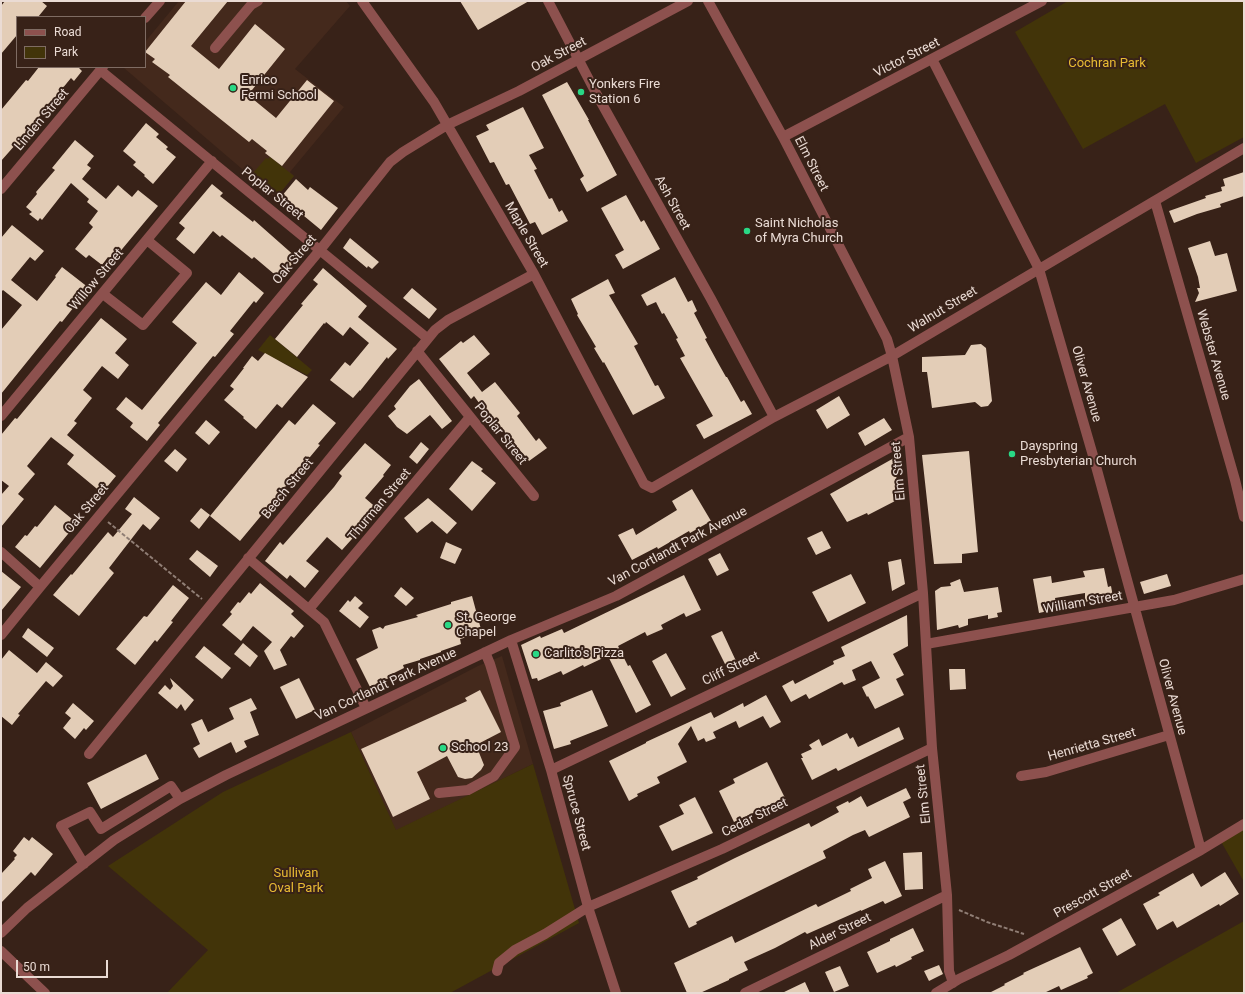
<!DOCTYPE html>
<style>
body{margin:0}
#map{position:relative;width:1245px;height:994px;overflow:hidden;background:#382218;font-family:Roboto,sans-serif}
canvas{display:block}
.frame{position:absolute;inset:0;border:2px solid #eadbd4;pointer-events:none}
.legend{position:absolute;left:16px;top:16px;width:130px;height:52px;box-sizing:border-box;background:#382218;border:1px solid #7f6c63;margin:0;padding:5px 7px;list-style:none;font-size:12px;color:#eadbd4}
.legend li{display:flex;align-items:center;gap:8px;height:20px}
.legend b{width:20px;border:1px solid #7f6c63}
.scale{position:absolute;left:16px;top:960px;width:92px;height:18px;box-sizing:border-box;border:2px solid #eadbd4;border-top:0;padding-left:5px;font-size:12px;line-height:14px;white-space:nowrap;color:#eadbd4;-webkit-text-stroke:3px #382218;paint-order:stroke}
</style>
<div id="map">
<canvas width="1245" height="994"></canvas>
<div class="frame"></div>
<ul class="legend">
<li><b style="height:5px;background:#8d514e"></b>Road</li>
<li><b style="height:11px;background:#423409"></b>Park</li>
</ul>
<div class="scale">50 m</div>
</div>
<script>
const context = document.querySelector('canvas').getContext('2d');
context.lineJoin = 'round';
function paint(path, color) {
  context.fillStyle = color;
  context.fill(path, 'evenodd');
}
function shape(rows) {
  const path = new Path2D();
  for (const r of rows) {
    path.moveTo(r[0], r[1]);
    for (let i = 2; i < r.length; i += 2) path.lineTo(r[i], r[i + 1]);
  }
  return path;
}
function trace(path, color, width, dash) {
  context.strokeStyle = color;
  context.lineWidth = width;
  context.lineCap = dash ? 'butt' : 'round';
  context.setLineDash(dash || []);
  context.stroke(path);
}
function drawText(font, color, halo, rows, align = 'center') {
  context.font = font + ' Roboto,sans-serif';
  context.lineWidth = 4;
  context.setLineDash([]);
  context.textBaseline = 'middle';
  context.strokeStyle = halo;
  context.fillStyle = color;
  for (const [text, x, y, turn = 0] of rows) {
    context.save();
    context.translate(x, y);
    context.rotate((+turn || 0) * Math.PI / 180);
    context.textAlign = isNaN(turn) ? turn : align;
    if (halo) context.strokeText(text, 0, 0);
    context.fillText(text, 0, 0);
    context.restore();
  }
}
paint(shape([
 [179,1,346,1,350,6,295,69,344,107,290,172,294,176,276,198,124,68,145,67,145,42],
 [502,656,533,764,396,831,351,732,478,666]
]), '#44291c');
paint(shape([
 [1068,1,1244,1,1244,137,1196,163,1165,104,1083,149,1015,32],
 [270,157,294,176,279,194,253,173,266,158,268,159],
 [270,335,312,370,307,375,258,350],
 [351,732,396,830,533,764,579,923,450,993,167,993,208,950,108,866,223,792],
 [1244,824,1244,882,1219,838],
 [1244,921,1244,993,1116,993]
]), '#423409');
paint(shape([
 [5,1,41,1,47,6,38,17,17,17,17,35,1,54,1,6],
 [186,1,228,1,191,46,219,69,255,24,285,49,248,95,276,118,307,80,334,101,282,166,265,153,267,151,252,139,249,142,168,77,170,75,152,62,155,59,145,52],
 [460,1,529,1,478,30],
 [39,67,80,67,79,68,82,71,74,81,71,78,25,134,28,136,19,146,16,144,1,161,1,110,26,80,28,81],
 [567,82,589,120,588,120,617,175,587,192,580,179,584,176,542,95],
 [523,107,544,148,529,155,537,169,534,170,549,199,552,198,559,212,562,210,568,221,542,235,535,222,530,224,509,184,506,185,494,162,490,163,476,136,489,130,486,125],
 [146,123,159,134,156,137,168,147,166,149,176,157,153,184,144,176,145,175,133,165,136,162,123,151],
 [75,140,94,156,87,165,91,168,82,179,106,199,118,185,132,197,138,190,158,206,113,260,108,257,102,265,89,255,86,258,75,249,93,227,89,223,98,211,87,202,89,199,71,183,42,220,40,218,38,221,29,214,32,212,26,207,37,194,36,192,55,170,52,168],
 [1244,172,1244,196,1220,204,1221,207,1197,214,1174,223,1169,211,1206,198,1205,196,1222,191,1221,187,1225,186,1223,179],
 [296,179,308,190,310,187,338,208,321,230,281,197],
 [212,184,223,193,220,196,253,222,254,220,297,258,280,279,254,257,252,259,222,235,220,237,213,231,194,254,176,239,185,228,179,223],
 [626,195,641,222,644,220,660,249,623,269,615,255,624,250,601,208],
 [12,225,44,251,35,261,30,257,11,280,37,301,56,277,55,276,62,267,89,288,62,322,60,321,1,394,1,330,22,305,3,290,1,292,1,238],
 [350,238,379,262,372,269,368,266,367,268,343,248],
 [1210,241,1215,256,1227,253,1237,291,1195,302,1199,293,1197,288,1200,288,1198,277,1188,248],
 [323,268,367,306,358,317,397,349,388,359,387,357,360,391,360,390,353,398,330,380,345,362,350,366,369,343,350,327,343,336,326,322,325,324,324,323,297,357,275,339,303,305,301,304,318,284,313,280],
 [239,272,264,293,256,303,254,301,230,331,234,334,215,357,213,356,158,423,160,425,147,441,130,427,133,423,116,409,126,397,142,410,197,343,172,322,206,282,221,295],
 [675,277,688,302,692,300,697,311,694,313,707,338,705,339,717,361,726,377,727,377,741,402,744,400,752,414,704,439,696,425,713,416,680,358,685,356,676,339,678,338,664,313,662,314,656,302,647,306,641,295],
 [608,279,615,293,609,295,638,344,634,346,655,386,658,385,665,398,633,415,604,362,603,363,594,348,596,347,577,315,578,314,571,299],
 [412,288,437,309,429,319,403,298],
 [101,318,127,339,115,353,129,365,118,379,102,366,83,390,92,398,74,421,77,423,67,435,116,476,102,493,67,464,74,455,51,437,27,466,35,474,18,494,24,499,1,527,1,495,9,486,1,480,1,435,15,418,17,419],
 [474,335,490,354,467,373,482,392,495,382,520,413,517,416,536,441,539,438,547,448,529,461,483,406,482,407,474,396,471,399,439,359,461,341,463,343],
 [981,344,986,348,992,401,988,406,981,407,975,402,932,408,927,372,922,372,922,357,965,355,971,345],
 [265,353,308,377,282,408,277,404,256,429,243,418,244,417,224,400,234,389,230,386,244,368,243,368,252,356,258,361],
 [419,379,452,421,442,429,430,415,407,434,397,427,388,416,396,409,394,406,410,386],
 [839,396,850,415,827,429,816,410],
 [313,404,336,423,318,444,320,445,240,541,210,516,289,420,295,425],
 [884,418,892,430,865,446,858,433],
 [206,420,220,432,209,445,195,433],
 [421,442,429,449,417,464,409,457],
 [365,443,391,465,383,475,384,476,365,498,379,510,361,531,360,530,342,550,327,537,306,561,319,571,305,588,290,575,287,579,265,561,280,542,283,545,334,487,342,476,339,473],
 [175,449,187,459,177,472,164,461],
 [969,451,978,552,962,554,962,563,934,564,922,455],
 [894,458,899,499,868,515,867,513,847,522,830,494],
 [472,461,483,469,481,471,496,483,472,511,449,489],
 [692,489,711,521,690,533,689,531,658,549,657,547,632,560,618,535,633,528,636,535,677,510,672,501],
 [134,497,160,518,150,530,143,524,109,568,114,573,79,616,53,595,71,574,72,575,108,532,113,537,132,514,125,509],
 [428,498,457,523,447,534,432,521,417,533,404,518],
 [55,505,77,523,40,568,15,547,25,535,27,536,35,526,37,527],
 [201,508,210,515,199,529,190,521],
 [822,531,831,548,816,555,807,538],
 [446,542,462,549,455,564,440,558],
 [197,550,218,566,210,577,189,559],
 [720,553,729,570,717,576,708,559],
 [901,559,905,584,892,591,888,562],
 [1104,568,1108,587,1111,586,1113,597,1085,602,1085,593,1055,598,1057,609,1039,613,1033,579,1051,576,1052,583,1085,577,1083,571],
 [1,571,21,587,1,611],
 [851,574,866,603,828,622,812,592],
 [1167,574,1171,586,1144,594,1140,582],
 [684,575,701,610,686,617,684,613,661,625,663,629,647,636,645,632,618,646,628,666,630,665,651,705,636,713,608,656,603,659,603,658,584,667,583,665,563,675,561,671,538,681,537,678,532,679,521,645,540,636,541,638,562,629,564,633],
 [960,579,964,592,998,587,1002,612,997,613,998,617,988,619,988,615,968,619,968,625,959,628,958,625,937,630,935,591,941,587,951,586,950,583],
 [260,583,294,611,291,614,304,626,294,638,291,636,280,650,287,665,274,670,264,651,272,642,253,626,241,641,222,625,232,614,230,612,238,602,240,603,249,592,251,594],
 [173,585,189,598,171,621,173,622,157,642,155,640,135,665,116,649,144,616,147,617],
 [401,587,414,598,406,606,394,596],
 [355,596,363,603,358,608,369,617,360,628,339,611,348,600,350,602],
 [472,596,482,633,460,639,461,644,441,651,441,652,420,659,420,660,403,665,404,668,388,676,389,678,370,687,356,659,378,648,372,630,380,627,383,629,385,626,418,617,416,615,451,604,451,602],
 [907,615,908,646,893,654,904,675,896,679,904,695,875,709,868,696,867,697,862,687,880,678,871,661,852,670,856,680,844,685,842,682,809,699,806,694,791,702,782,686,793,680,795,684,834,664,833,661,845,656,841,647],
 [28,628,54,648,47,657,22,637],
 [722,631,736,661,726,666,711,636],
 [243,643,258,656,250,667,234,654],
 [204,646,231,668,222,679,195,657],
 [9,650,37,673,46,662,63,676,53,687,46,681,18,714,20,715,12,725,1,716,1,660],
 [666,653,686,689,671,697,652,661],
 [949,669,965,669,966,689,950,690],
 [170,678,194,700,185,711,181,704,177,709,158,693,165,685,170,690,173,686],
 [299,678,315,710,296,719,280,687],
 [480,690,501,732,476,745,484,765,481,770,472,778,465,779,458,777,447,756,417,772,430,799,393,817,361,749,467,701,465,698],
 [592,690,608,726,570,741,571,744,554,749,543,711,561,706,560,703],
 [766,695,781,722,770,728,763,716,739,728,736,721,713,732,716,738,706,742,704,738,698,741,691,726,678,744,687,762,657,777,660,783,637,794,638,796,629,801,609,761,646,743,646,742,711,712,714,718,743,703,744,707],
 [251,698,257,709,250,712,259,735,244,741,247,747,236,753,231,742,199,758,193,748,200,744,191,724,202,719,208,732,234,719,229,708],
 [73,703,94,721,86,730,84,728,75,739,63,728,71,718,65,713],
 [899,727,904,739,838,771,836,768,812,780,801,758,803,758,801,754,812,749,809,745,819,739,822,746,847,733,850,739,853,737,858,747],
 [146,754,159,779,101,809,87,783],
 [767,762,785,798,734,822,719,791,735,783,733,779],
 [906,788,911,798,903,802,910,817,869,837,865,830,853,835,823,851,826,858,696,922,697,924,689,928,671,891,698,879,697,877,735,858,809,823,811,827,839,812,836,807,848,801,849,803,861,796,867,807],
 [695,797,713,833,672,851,659,826,684,814,679,805],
 [24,837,29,841,32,837,53,854,35,876,31,872,1,903,1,874,15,859,14,858,17,855,13,851],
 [922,852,923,889,905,890,903,853],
 [885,861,902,896,885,904,883,901,861,911,861,910,807,934,805,932,775,948,744,962,748,970,729,979,729,980,700,993,687,993,674,963,732,936,735,943,816,904,818,907,851,891,850,889,872,878,868,869],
 [1225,872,1239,894,1220,906,1219,904,1177,928,1173,921,1157,930,1143,904,1160,895,1158,893,1193,873,1201,887],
 [1121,918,1136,945,1117,956,1102,929],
 [913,928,924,951,911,957,912,959,896,967,895,965,877,973,867,952,890,941,890,939],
 [1080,947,1093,973,1087,976,1088,978,1061,990,1059,986,1044,993,989,993,1005,985,1004,984,1024,974,1023,973],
 [939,965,943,974,929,981,924,971],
 [840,966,849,986,834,992,825,972],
 [805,982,810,993,782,993]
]), '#e3cdb7');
trace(shape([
 [108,522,202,599],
 [959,910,987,922,1024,934]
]), '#907e75', 2, [4, 2]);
trace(shape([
 [362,1,434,102,534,274,644,484,652,488,774,417,892,356,1244,148],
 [548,1,597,95,711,299,774,417],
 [708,1,783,137,887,339,892,356,909,437,923,593,932,748,947,895,949,971,953,983],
 [145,18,160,1],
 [215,48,251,5,258,1],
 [932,59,1039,269,1094,459,1201,850],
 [100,70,427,338],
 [783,137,1042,1],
 [1,189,103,67],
 [1155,201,1235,480,1244,517],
 [103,294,143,325,187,273,147,240],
 [417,351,534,496],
 [1,416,212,161],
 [1,552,40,587],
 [248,558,324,622,366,708],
 [309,609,470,417],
 [1,635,40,587,320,250,390,162,403,152,447,125,519,91,688,1],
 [511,640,551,770,588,907,616,993],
 [926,644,1174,600,1244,579],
 [89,754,435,330,448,320,534,274],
 [551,770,923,593],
 [1021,776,1046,772,1169,735],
 [439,793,468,790,494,776,515,747,490,664,485,652],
 [84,864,61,826,90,812,101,829,171,786,180,799],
 [1,933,27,908,114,840,180,799,226,775,511,640,616,596,909,437],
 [1,951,45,993],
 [497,971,499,963,515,950,545,934,588,907,722,849,932,748],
 [745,993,947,895],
 [936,993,959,979,1009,955,1201,850,1244,824]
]), '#8d514e', 10);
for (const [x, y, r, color] of [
 [233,88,4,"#29d885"],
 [581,92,4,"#29d885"],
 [747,231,4,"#29d885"],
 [1012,454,4,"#29d885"],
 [448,625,4,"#29d885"],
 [536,654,4,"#29d885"],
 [443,748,4,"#29d885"]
]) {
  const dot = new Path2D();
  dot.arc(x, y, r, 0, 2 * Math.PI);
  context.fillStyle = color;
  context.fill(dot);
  trace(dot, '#382218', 1.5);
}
drawText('13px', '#eadbd4', '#382218', [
 ["Oak Street",559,55,-28],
 ["Victor Street",907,58,-27],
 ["Linden Street",42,120,-50],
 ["Elm Street",811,164,63],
 ["Poplar Street",272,194,39],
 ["Ash Street",672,203,61],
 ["Maple Street",526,235,60],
 ["Oak Street",295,260,-50],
 ["Willow Street",97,280,-50],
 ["Walnut Street",943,310,-31],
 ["Webster Avenue",1213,355,74],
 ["Oliver Avenue",1086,384,74],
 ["Poplar Street",500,434,51],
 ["Elm Street",899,471,-95],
 ["Beech Street",288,489,-51],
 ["Thurman Street",380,505,-50],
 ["Oak Street",87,509,-50],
 ["Van Cortlandt Park Avenue",678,547,-28],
 ["William Street",1083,603,-10],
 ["Cliff Street",731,669,-26],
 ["Van Cortlandt Park Avenue",386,685,-25],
 ["Oliver Avenue",1172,697,75],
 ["Henrietta Street",1092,745,-16],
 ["Elm Street",924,794,-96],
 ["Spruce Street",576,813,75],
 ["Cedar Street",755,818,-26],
 ["Prescott Street",1093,894,-29],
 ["Alder Street",840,932,-26]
]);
drawText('13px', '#e8bb33', '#382218', [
 ["Cochran Park",1107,64],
 ["Sullivan",296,874],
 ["Oval Park",296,889]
]);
drawText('13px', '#eadbd4', '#382218', [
 ["Enrico",241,81],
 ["Fermi School",241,96],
 ["Yonkers Fire",589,85],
 ["Station 6",589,100],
 ["Saint Nicholas",755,224],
 ["of Myra Church",755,239],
 ["Dayspring",1020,447],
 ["Presbyterian Church",1020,462],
 ["St. George",456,618],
 ["Chapel",456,633],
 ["Carlito's Pizza",544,654],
 ["School 23",451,748]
], 'left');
</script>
